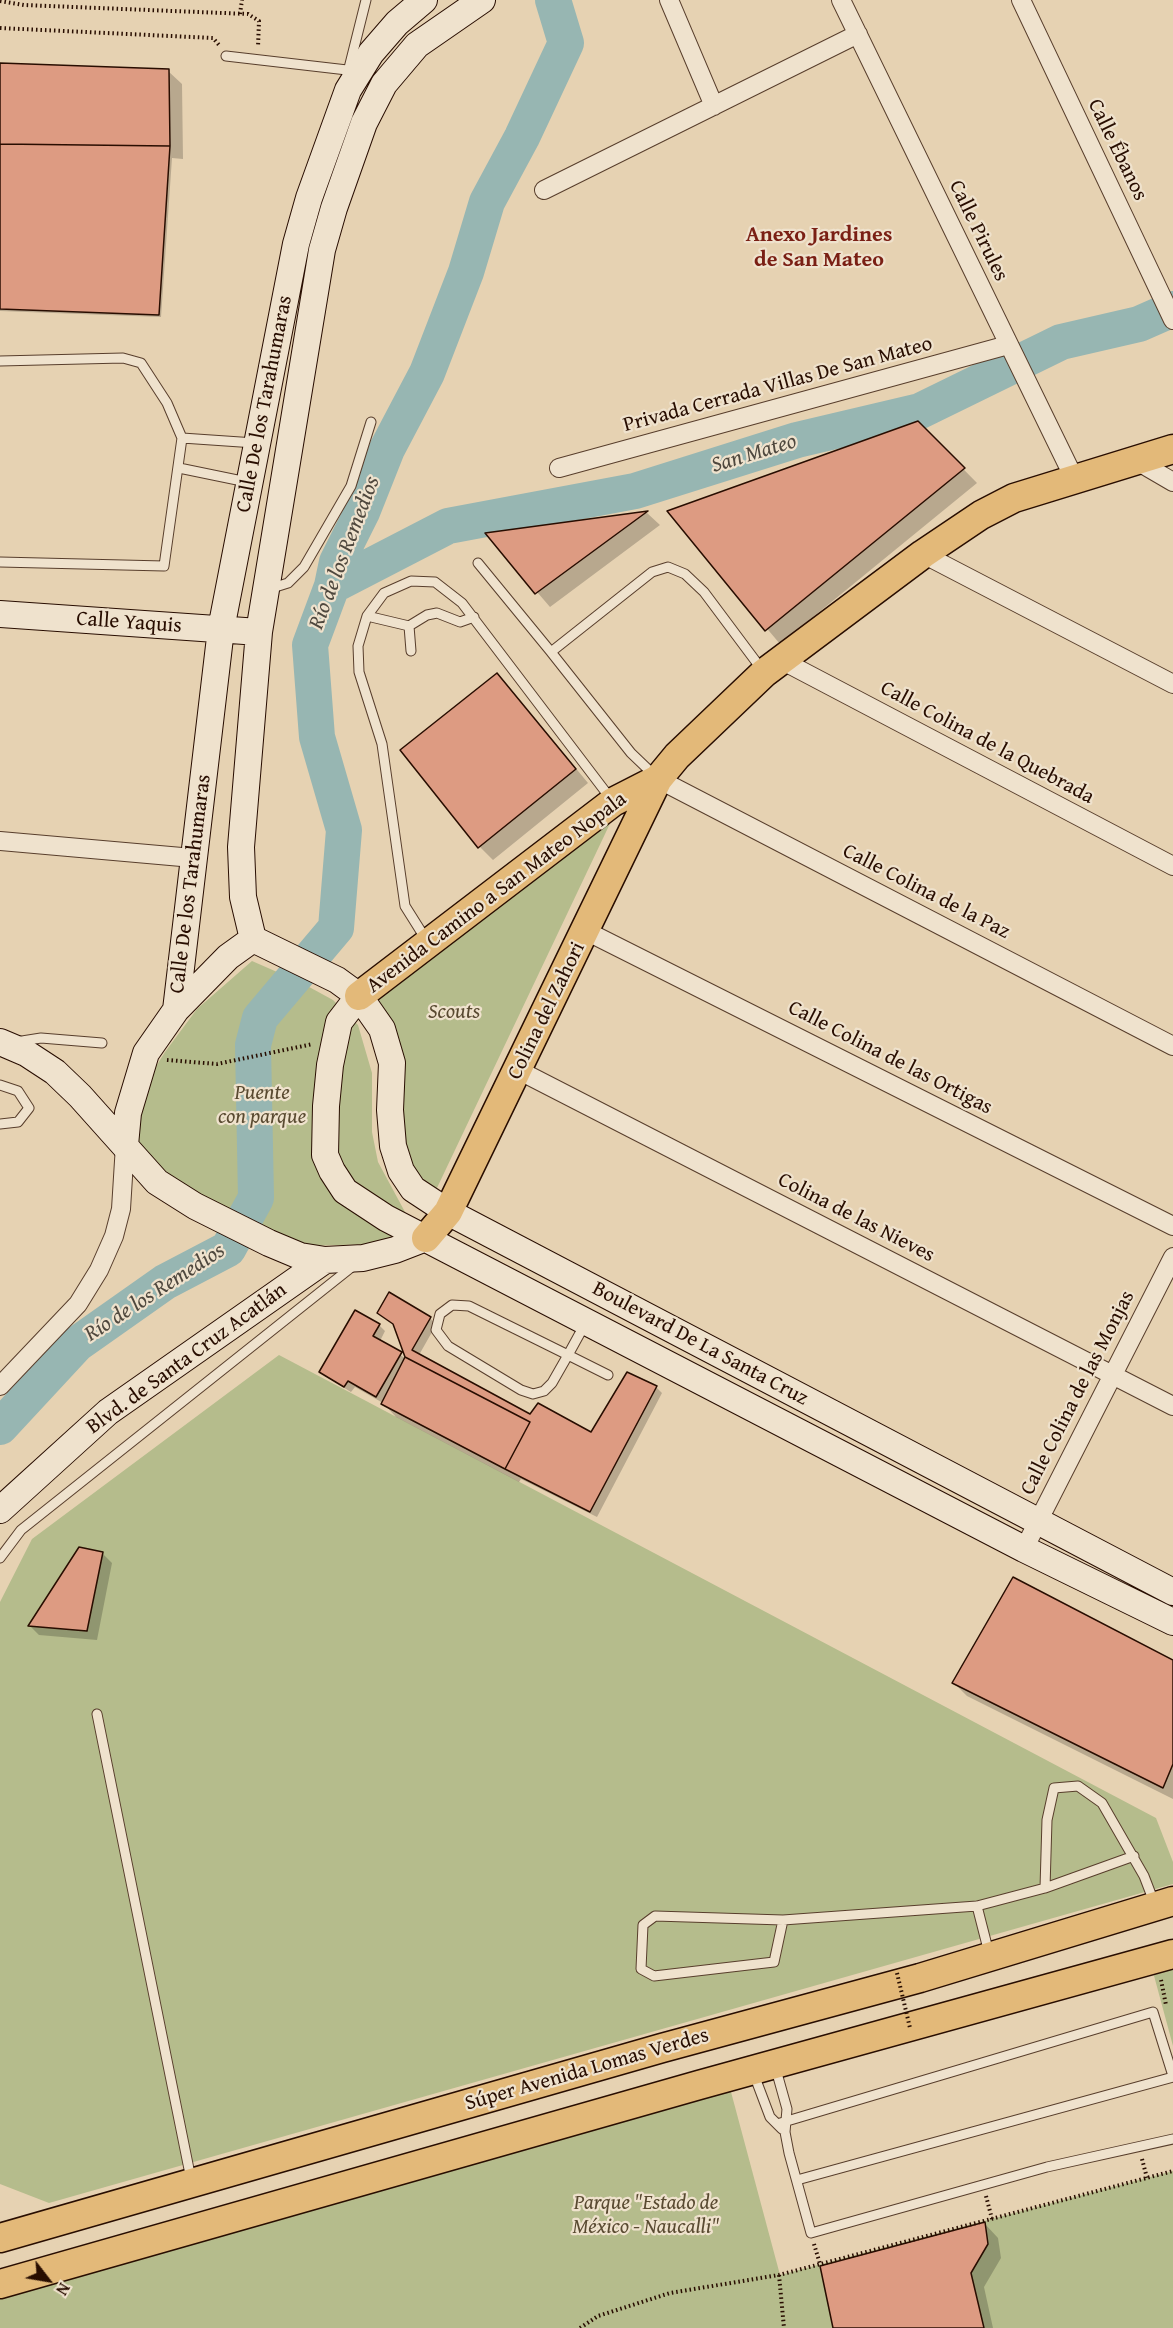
<!DOCTYPE html>
<meta charset="utf-8">
<style>
body{margin:0}
#map{position:relative;width:1173px;height:2328px;overflow:hidden;background:#e6d2b2;font-family:"Gentium Book Plus",serif}
canvas{display:block}
.north{position:absolute;left:18px;top:2250px;width:60px;height:60px;-webkit-text-stroke:4px #efe2cd;paint-order:stroke;rotate:121deg;font-size:16px;font-weight:700;line-height:24px;text-align:center;color:#280d00}
.north::after{content:'';display:block;margin:auto;width:21px;height:27px;background:#280d00;clip-path:polygon(50% 0,100% 100%,50% 72%,0 100%)}
</style>
<div id="map">
<canvas width="1173" height="2328"></canvas>
<div class="north">N</div>
</div>
<script>
const context = document.querySelector('canvas').getContext('2d');
context.lineJoin = 'round';
function paint(path, color) {
  context.fillStyle = color;
  context.fill(path, 'evenodd');
}
function shape(rows) {
  const path = new Path2D();
  for (const r of rows) {
    path.moveTo(r[0], r[1]);
    for (let i = 2; i < r.length; i += 2) path.lineTo(r[i], r[i + 1]);
  }
  return path;
}
function trace(path, color, width, dash) {
  context.strokeStyle = color;
  context.lineWidth = width;
  context.lineCap = dash ? 'butt' : 'round';
  context.setLineDash(dash || []);
  context.stroke(path);
}
function drawText(font, color, halo, rows, align = 'center') {
  context.font = font + ' "Gentium Book Plus",serif';
  context.lineWidth = 4.5;
  context.setLineDash([]);
  context.textBaseline = 'middle';
  context.strokeStyle = halo;
  context.fillStyle = color;
  for (const [text, x, y, turn = 0] of rows) {
    context.save();
    context.translate(x, y);
    context.rotate((+turn || 0) * Math.PI / 180);
    context.textAlign = isNaN(turn) ? turn : align;
    if (halo) context.strokeText(text, 0, 0);
    context.fillText(text, 0, 0);
    context.restore();
  }
}
paint(shape([
 [615,813,436,1190,410,1170,402,1141,403,1081,397,1035,377,996],
 [252,961,300,982,333,1000,358,1025,372,1073,372,1132,378,1162,405,1212,411,1234,380,1244,296,1246,162,1175,146,1157,136,1136,142,1089,165,1052,197,1009],
 [279,1355,1156,1818,1173,1862,1173,1884,49,2203,0,2184,0,1602,32,1539],
 [1173,1969,1173,2046,1153,1972],
 [727,2077,780,2275,1173,2171,1173,2328,0,2328,0,2284]
]), '#b5bc8c');
paint(shape([
 [0,64,168,71,182,84,183,159,172,158,161,317,0,311],
 [917,422,977,483,780,644,669,512],
 [647,513,660,525,550,607,488,535],
 [510,689,588,783,493,860,480,847],
 [379,1313,430,1318,436,1325,419,1355,531,1416,592,1434,656,1387,662,1393,597,1517,521,1479,519,1482,396,1417,383,1403,355,1387,351,1392,328,1378,321,1372,379,1325,385,1331,380,1341,409,1361,395,1326],
 [102,1553,112,1563,97,1640,39,1635,29,1625],
 [1173,1661,1173,1799,967,1696,954,1683],
 [985,2224,998,2238,1001,2258,984,2287,993,2328,834,2328]
]), '#0003');
trace(shape([
 [332,586,448,526,635,491,797,440,920,411,1061,342,1139,324,1173,309],
 [0,1427,77,1344,165,1282,228,1249,256,1198,253,1045,260,1018,336,928,344,830,317,737,310,645,332,586,337,562,362,512,387,449,427,373,466,272,487,202,522,137,566,43,553,0]
]), '#97b6b2', 36);
const building = shape([
 [0,63,169,69,170,146,0,144,0,63],
 [0,144,170,146,159,315,0,309,0,144],
 [918,421,965,468,765,631,667,511,918,421],
 [648,511,535,594,485,533,648,511],
 [497,673,576,769,478,848,400,750,497,673],
 [389,1292,431,1317,412,1350,530,1414,538,1403,591,1432,627,1372,657,1386,590,1512,505,1469,530,1422,405,1357,393,1324,377,1313,389,1292],
 [355,1310,380,1324,373,1336,402,1352,376,1397,348,1381,344,1387,319,1372,355,1310],
 [405,1357,530,1422,505,1469,381,1404,405,1357],
 [79,1547,103,1552,87,1631,28,1626,79,1547],
 [1013,1577,1173,1660,1173,1764,1163,1788,952,1683,1013,1577],
 [985,2222,988,2244,971,2273,984,2328,833,2328,820,2266,985,2222]
]);
paint(building, '#dd9b82');
trace(building, '#280d00', 1.5);
const service = shape([
 [226,56,347,70],
 [347,76,366,0],
 [0,361,123,358,141,363,167,403,182,438,164,566,0,562],
 [182,438,255,443],
 [179,468,247,482],
 [478,563,551,652],
 [269,589,288,583,304,567,351,486,371,422],
 [367,616,409,626,427,615,437,613,460,622,474,617],
 [409,626,411,651],
 [655,776,631,753,551,652,652,572,668,567,685,574,704,592,763,671],
 [427,941,405,906,382,744,359,672,358,646,367,616,384,593,411,581,435,582,462,603,611,799],
 [18,1044,22,1041,41,1038,102,1043],
 [0,1085,18,1091,29,1108,18,1122,0,1124],
 [585,1324,568,1355,469,1306,452,1305,440,1314,436,1330,448,1346,521,1390,533,1394,544,1391,552,1383,568,1355,608,1375],
 [0,1558,21,1530,353,1266],
 [97,1714,191,2179],
 [1045,1888,1134,1856],
 [977,1906,989,1953],
 [783,1920,774,1962,654,1976,641,1969,643,1925,655,1916,783,1920,977,1906,1045,1888,1047,1820,1054,1788,1078,1786,1102,1803,1144,1876,1154,1902],
 [775,2066,787,2109,785,2132,789,2153,811,2233,1047,2167,1173,2139],
 [753,2072,770,2117,782,2129],
 [777,2124,1153,2012,1173,2076],
 [797,2180,1173,2077]
]);
const minor = shape([
 [669,0,714,106],
 [841,0,1075,480],
 [1021,0,1173,320],
 [544,190,858,34],
 [1137,461,1173,482],
 [559,468,1008,345],
 [923,554,1173,684],
 [781,660,1173,866],
 [658,779,1173,1046],
 [0,841,193,858],
 [586,931,1173,1226],
 [518,1070,1173,1406],
 [0,1386,78,1304,99,1270,114,1236,121,1209,125,1145],
 [1024,1549,1173,1257]
]);
const secondary = shape([
 [0,614,259,632],
 [253,939,337,980,359,996,382,1029,392,1063,390,1110,393,1146,401,1171,413,1189,448,1212,1173,1592],
 [253,939,243,897,241,847,259,632,322,250,334,208,364,123,384,84,417,45,482,0],
 [359,996,339,1022,330,1065,326,1106,325,1155,332,1171,345,1191,386,1218,1024,1549,1173,1622],
 [176,1010,221,629,296,244,309,198,348,90,371,53,397,23,424,0],
 [0,1042,26,1053,55,1072,80,1096,157,1182,195,1206,269,1243,300,1256,325,1260,363,1258,395,1250,426,1238],
 [125,1145,128,1113,146,1053,176,1010,228,957,253,939],
 [0,1510,108,1412,325,1260]
]);
const primary = shape([
 [359,996,613,802,658,779,677,756,764,673,923,554,981,515,1014,498,1173,449],
 [426,1238,448,1212,658,779],
 [0,2238,662,2048,920,1978,1173,1901],
 [0,2284,699,2085,1173,1954]
]);
trace(service, '#583e2c', 11);
trace(minor, '#583e2c', 20);
trace(secondary, '#280d00', 28);
trace(primary, '#280d00', 31);
trace(shape([
 [0,1,24,5,248,14,259,21,258,47],
 [240,14,242,0],
 [0,28,213,38,219,45],
 [167,1060,217,1064,313,1044],
 [1161,1980,1166,2005],
 [1142,2159,1147,2178],
 [986,2196,992,2219],
 [814,2244,820,2264],
 [779,2275,784,2328],
 [580,2328,598,2316,670,2293,779,2275,1173,2171]
]), '#280d00', 4, [1.5, 3]);
trace(service, '#efe2cd', 9);
trace(minor, '#efe2cd', 18);
trace(secondary, '#efe2cd', 26);
trace(primary, '#e3b979', 28);
trace(shape([
 [897,1973,910,2028]
]), '#280d00', 4, [1.5, 3]);
drawText('21px', '#280d00', '#efe2cd', [
 ["Calle Ébanos",1117,150,64],
 ["Calle Pirules",978,231,64],
 ["Privada Cerrada Villas De San Mateo",778,385,-15],
 ["Calle De los Tarahumaras",265,404,-79],
 ["Calle Yaquis",129,623,4],
 ["Calle Colina de la Quebrada",987,743,28],
 ["Calle De los Tarahumaras",191,884,-83],
 ["Calle Colina de la Paz",926,892,27],
 ["Avenida Camino a San Mateo Nopala",497,893,-37],
 ["Colina del Zahori",547,1011,-64],
 ["Calle Colina de las Ortigas",890,1058,27],
 ["Colina de las Nieves",856,1218,27],
 ["Boulevard De La Santa Cruz",700,1344,28],
 ["Blvd. de Santa Cruz Acatlán",187,1359,-36],
 ["Calle Colina de las Monjas",1078,1393,-63],
 ["Súper Avenida Lomas Verdes",587,2070,-16]
]);
drawText('italic 21px', '#594a31', '#efe2cd', [
 ["Scouts",454,1013],
 ["Puente",262,1094],
 ["con parque",262,1118],
 ["Parque \"Estado de",646,2204],
 ["México - Naucalli\"",646,2228]
]);
drawText('bold 22px', '#7a1f14', '#efe2cd', [
 ["Anexo Jardines",819,235],
 ["de San Mateo",819,260]
]);
drawText('italic 22px', '#4f483e', '#efe2cd', [
 ["San Mateo",754,454,-17],
 ["Río de los Remedios",345,553,-69],
 ["Río de los Remedios",155,1293,-33]
]);
</script>
